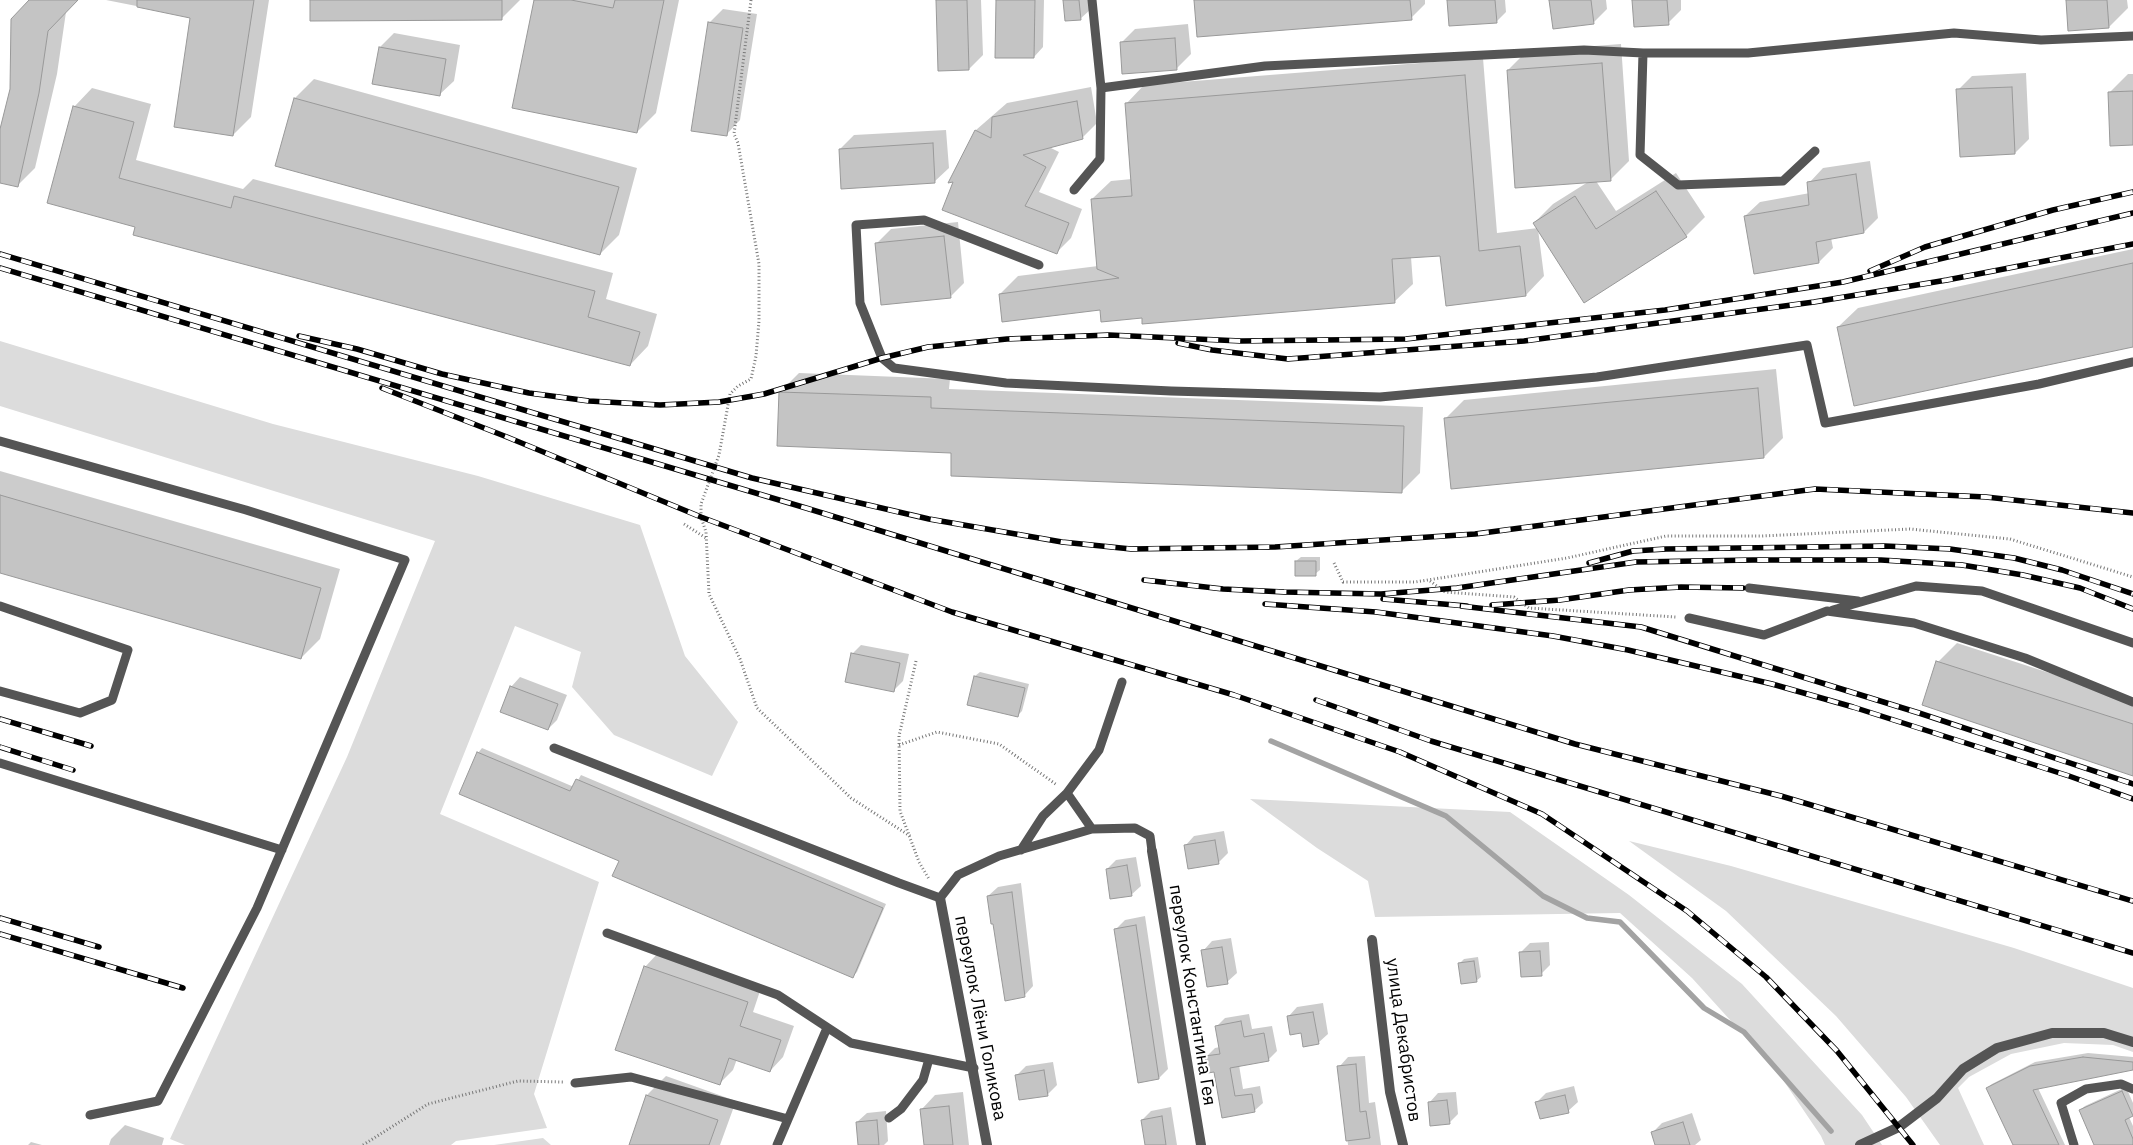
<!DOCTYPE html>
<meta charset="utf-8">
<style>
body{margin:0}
canvas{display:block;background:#fff}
</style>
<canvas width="2133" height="1145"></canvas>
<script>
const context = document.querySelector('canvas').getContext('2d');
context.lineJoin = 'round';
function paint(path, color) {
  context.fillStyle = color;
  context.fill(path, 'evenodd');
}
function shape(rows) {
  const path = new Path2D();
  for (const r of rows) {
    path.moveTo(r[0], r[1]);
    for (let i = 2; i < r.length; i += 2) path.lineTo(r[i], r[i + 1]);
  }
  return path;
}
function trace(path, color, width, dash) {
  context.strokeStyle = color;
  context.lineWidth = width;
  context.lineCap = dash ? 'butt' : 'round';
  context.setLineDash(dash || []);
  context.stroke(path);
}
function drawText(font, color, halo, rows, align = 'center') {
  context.font = font + ' "IBM Plex Sans",sans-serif';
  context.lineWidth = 4;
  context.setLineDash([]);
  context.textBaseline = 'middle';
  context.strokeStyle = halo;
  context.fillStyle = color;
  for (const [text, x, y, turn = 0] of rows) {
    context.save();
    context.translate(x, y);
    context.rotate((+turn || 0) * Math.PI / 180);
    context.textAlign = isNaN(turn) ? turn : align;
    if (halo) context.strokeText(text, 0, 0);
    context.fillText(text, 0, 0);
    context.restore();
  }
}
paint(shape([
 [0,341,273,424,478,476,640,525,685,656,738,722,712,776,614,735,572,687,581,652,515,626,440,814,599,882,534,1094,547,1128,456,1141,451,1145,185,1145,170,1139,347,757,435,541,0,406],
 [1250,799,1510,812,1629,895,1742,984,1862,1115,1882,1145,1825,1145,1821,1136,1779,1074,1692,978,1620,913,1375,917,1368,881,1317,848],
 [1629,841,1731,866,2014,948,2133,988,2133,1052,2113,1045,2064,1043,2011,1054,1969,1077,1958,1088,1984,1145,1940,1145,1906,1097,1836,1016,1726,911],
 [543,1138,551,1145,494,1145]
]), '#dcdcdc');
paint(shape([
 [30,0,77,0,66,12,57,74,35,168,17,186,0,182,0,135],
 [106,0,269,0,251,117,233,135,192,17],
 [312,0,520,0,502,18],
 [535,0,679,0,656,113,637,132],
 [937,0,981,0,983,55,969,69],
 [997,0,1044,0,1043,47,1034,57],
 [1064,0,1089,0,1090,10,1080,19],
 [1195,0,1425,0,1425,4,1411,18],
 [1448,0,1505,0,1506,12,1496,22],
 [1551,0,1606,0,1607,9,1593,23],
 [1634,0,1681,0,1681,10,1668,23],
 [2067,0,2127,0,2128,8,2109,27],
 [723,9,757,14,740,120,726,135,709,23],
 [1188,24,1191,54,1177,68,1121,43,1135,29],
 [394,33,460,45,454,81,439,95,380,47],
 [1621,44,1629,161,1610,180,1596,181,1616,211,1676,173,1705,217,1686,236,1538,229,1544,276,1526,295,1441,255,1411,257,1413,284,1394,302,1143,317,1101,308,1000,294,1018,276,1098,266,1092,199,1111,181,1132,179,1126,104,1144,85,1483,58,1497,233,1538,228,1534,223,1553,204,1588,182,1508,70,1527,51],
 [2026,73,2029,139,2015,153,1958,90,1972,76],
 [2128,74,2133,74,2133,144,2109,93],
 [314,79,637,168,619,235,600,254,276,165,295,98],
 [1091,87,1097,123,1082,138,1049,147,1059,152,1039,192,1082,209,1071,238,1057,252,955,181,950,181,976,130,1007,103],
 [92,88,151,104,136,160,243,189,253,179,613,273,606,299,657,314,648,346,630,365,137,226,74,107],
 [946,130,949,168,934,182,840,149,854,135],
 [1870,161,1878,218,1864,232,1831,238,1833,248,1819,262,1745,216,1760,202,1810,193,1809,183,1823,168],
 [958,222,964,283,950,297,877,243,891,229],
 [2133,249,2133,345,1838,327,1858,308],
 [1776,369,1783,438,1764,457,1445,419,1464,400],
 [799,373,950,379,949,389,1423,407,1420,473,1401,492,953,452,780,392],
 [0,471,340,569,320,639,301,658,0,571],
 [1301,557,1320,557,1320,570,1315,574,1296,561],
 [1957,643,2133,700,2133,774,1938,662],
 [861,645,909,654,903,681,894,690,852,654],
 [980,672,1029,684,1022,711,1017,716,975,676],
 [520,677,567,695,557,720,548,729,511,687],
 [482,748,574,787,581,775,886,904,857,972,853,976,621,861,478,753],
 [1224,831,1228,853,1218,863,1185,846,1194,836],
 [1136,857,1141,886,1131,895,1107,869,1116,860],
 [1021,883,1033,986,1024,996,988,896,998,887],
 [1145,916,1168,1069,1159,1078,1116,929,1125,920],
 [1231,938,1237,973,1227,982,1203,951,1212,941],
 [1549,942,1550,965,1541,974,1520,953,1530,943],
 [658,953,761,988,753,1012,794,1026,783,1057,770,1071,737,1059,733,1070,719,1084,645,967],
 [1478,957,1481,977,1476,981,1460,963,1464,959],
 [1323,1003,1328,1034,1318,1043,1302,1032,1288,1017,1297,1007],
 [1249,1014,1252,1029,1272,1026,1277,1051,1268,1060,1239,1065,1243,1089,1260,1086,1263,1103,1254,1111,1223,1116,1215,1070,1206,1057,1215,1048,1220,1047,1217,1026,1225,1018],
 [2088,1053,2133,1057,2133,1069,2038,1088,2065,1145,2015,1145,1987,1088,1992,1084,2035,1062],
 [1365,1056,1369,1103,1375,1102,1381,1145,1348,1145,1339,1067,1348,1057],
 [1053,1062,1057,1085,1047,1095,1017,1075,1026,1066],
 [666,1076,736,1101,720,1145,630,1145,647,1095],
 [1574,1086,1578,1102,1568,1111,1537,1102,1546,1093],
 [2126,1087,2133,1103,2133,1114,2129,1117,2133,1126,2133,1145,2096,1145,2080,1110,2085,1106],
 [963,1092,969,1145,925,1145,921,1110,935,1095],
 [1456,1092,1458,1114,1449,1123,1429,1103,1438,1093],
 [1171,1107,1177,1145,1146,1145,1142,1120,1151,1111],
 [886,1111,888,1141,884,1145,859,1145,857,1122,867,1113],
 [1692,1113,1701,1140,1695,1145,1656,1145,1652,1133,1662,1123],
 [125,1125,164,1138,162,1145,109,1145,111,1139],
 [31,1142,42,1145,28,1145]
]), '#0003');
trace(shape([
 [1271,741,1446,816,1543,896,1587,918,1620,922,1704,1008,1744,1032,1831,1131]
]), '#a3a3a3', 5.5);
const building = shape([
 [29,0,78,0,48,31,39,93,18,187,0,183,0,129,10,89,11,19,29,0],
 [137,0,254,0,233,136,174,127,190,18,137,7,137,0],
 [310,0,502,0,502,20,310,21,310,0],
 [534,0,571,0,613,8,615,0,664,0,637,133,512,108,534,0],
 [936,0,967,0,969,70,938,71,936,0],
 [996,0,1035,0,1034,58,995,58,996,0],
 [1063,0,1079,0,1081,20,1065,21,1063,0],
 [1194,0,1410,0,1412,20,1197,37,1194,0],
 [1447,0,1495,0,1497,23,1449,26,1447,0],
 [1549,0,1591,0,1594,24,1553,29,1549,0],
 [1632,0,1667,0,1669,25,1634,27,1632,0],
 [2066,0,2107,0,2109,28,2068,31,2066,0],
 [708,22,743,28,727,136,691,131,708,22],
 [1175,38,1177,70,1122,74,1120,42,1175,38],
 [379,47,446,59,440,96,372,84,379,47],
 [1602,63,1611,181,1515,188,1507,70,1602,63],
 [1465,75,1479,251,1520,246,1526,296,1446,306,1440,256,1392,259,1395,303,1142,324,1142,318,1101,322,1100,310,1002,322,999,294,1119,278,1097,269,1091,199,1132,196,1125,103,1465,75],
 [2012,87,2015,154,1960,157,1956,89,2012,87],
 [2133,91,2133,145,2110,146,2108,92,2133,91],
 [294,98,619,187,600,255,275,166,294,98],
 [1077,101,1083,139,1023,155,1046,167,1025,206,1069,223,1057,254,942,210,953,182,948,183,975,130,991,138,992,117,1077,101],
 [73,106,134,122,119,178,231,208,234,196,595,291,588,317,640,332,630,366,133,235,135,227,47,203,73,106],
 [933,143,935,183,841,189,839,149,933,143],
 [1856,174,1864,233,1816,242,1819,263,1754,274,1744,216,1809,205,1807,182,1856,174],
 [1656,191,1687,237,1584,303,1533,223,1575,196,1596,229,1656,191],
 [944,236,951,298,881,305,875,243,944,236],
 [2133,263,2133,347,1854,406,1837,327,2133,263],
 [1758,388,1764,458,1451,489,1444,418,1758,388],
 [779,392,931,397,931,408,1404,426,1402,493,951,476,951,453,777,446,779,392],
 [0,495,321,588,301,659,0,573,0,495],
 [1295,561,1316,561,1316,576,1295,576,1295,561],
 [851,653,900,663,894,692,845,682,851,653],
 [1936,661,2133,724,2133,776,1922,705,1936,661],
 [974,676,1025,688,1018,717,967,705,974,676],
 [510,686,558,704,548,730,500,712,510,686],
 [477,752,570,791,576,779,883,908,853,978,612,876,619,861,459,794,477,752],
 [1215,840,1219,864,1188,869,1184,845,1215,840],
 [1127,865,1132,896,1110,899,1106,869,1127,865],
 [1012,892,1025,997,1005,1001,993,924,991,924,987,896,1012,892],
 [1136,925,1159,1079,1138,1083,1114,929,1136,925],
 [1222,947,1228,984,1207,987,1201,950,1222,947],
 [1540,951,1542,976,1521,977,1519,952,1540,951],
 [1474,961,1477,982,1461,984,1458,963,1474,961],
 [644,966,748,1002,740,1026,781,1040,770,1072,729,1058,720,1085,615,1050,644,966],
 [1313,1012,1319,1044,1303,1047,1301,1033,1290,1035,1287,1016,1313,1012],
 [1241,1021,1244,1037,1264,1033,1269,1061,1230,1068,1235,1096,1252,1094,1255,1112,1222,1118,1214,1072,1208,1073,1205,1056,1220,1054,1215,1026,1241,1021],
 [2083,1057,2133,1062,2133,1070,2033,1090,2059,1145,2013,1145,1986,1088,2030,1066,2083,1057],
 [1356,1064,1360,1112,1366,1111,1370,1138,1346,1141,1337,1066,1356,1064],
 [1044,1070,1048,1096,1019,1100,1015,1075,1044,1070],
 [2122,1091,2133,1116,2125,1120,2133,1139,2133,1145,2094,1145,2079,1110,2122,1091],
 [646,1095,718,1120,709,1145,629,1145,646,1095],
 [1565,1095,1569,1113,1540,1119,1535,1102,1565,1095],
 [1447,1100,1450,1124,1430,1126,1428,1102,1447,1100],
 [949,1106,953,1145,924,1145,920,1109,949,1106],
 [1162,1116,1166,1145,1145,1145,1141,1120,1162,1116],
 [877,1120,879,1145,858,1145,856,1122,877,1120],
 [1683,1122,1690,1145,1655,1145,1651,1132,1683,1122]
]);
paint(building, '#c4c4c4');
trace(building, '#999', 1);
trace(shape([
 [751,0,734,134,738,143,759,264,759,321,756,356,751,379,738,386,730,394,719,455,701,504,701,517,706,532,709,594,740,659,757,708,851,798,910,836],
 [684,524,706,538],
 [1334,563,1343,582,1415,582,1567,558,1666,536,1762,536,1910,529,2010,539,2133,577],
 [1430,581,1445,592,1514,597,1529,608,1676,617],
 [916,661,899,736,900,811,919,862,929,879],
 [899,745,937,732,999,744,1057,785],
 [363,1145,428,1104,518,1081,563,1082]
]), '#777', 3, [1, 2.5]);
trace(shape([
 [1092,0,1101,88,1265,66,1584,50,1643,53,1748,53,1954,33,2041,40,2133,36],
 [1643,53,1640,155,1678,185,1783,181,1815,151],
 [1074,190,1100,159,1101,88],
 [1039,265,924,220,856,225,860,303,882,358,894,368,1006,383,1171,391,1380,397,1597,377,1807,345,1825,423,2039,384,2133,362],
 [0,441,246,510,405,560,257,908,158,1101,90,1115],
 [1749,588,1858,601],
 [0,606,128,650,112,700,80,713,0,691],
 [1833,610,1916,586,1982,591,2133,643],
 [1689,618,1764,635,1827,611,1914,623,2025,658,2133,702],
 [554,748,899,883,940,898,958,875,999,856,1092,829],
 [0,763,282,850],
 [1067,793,1092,829,1135,828,1150,836,1152,851],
 [1021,850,1043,816,1067,793,1099,750,1122,682],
 [607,933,778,995,851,1043,974,1068],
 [575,1083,631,1077,788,1119],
 [889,1118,901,1109,923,1080,929,1059],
 [777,1145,827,1028],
 [2074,1145,2061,1103,2086,1089,2121,1084,2133,1089]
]), '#555', 9);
trace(shape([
 [1152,851,1201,1145],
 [940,898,987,1145],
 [1372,940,1390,1092,1403,1145],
 [1860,1145,1899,1127,1937,1098,1963,1069,1997,1048,2052,1033,2104,1033,2133,1042]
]), '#555', 10);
const rail = shape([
 [0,254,752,478,929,519,1062,542,1131,549,1275,547,1475,534,1815,489,1986,497,2133,513],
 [0,268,806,508,1575,744,1781,796,2133,901],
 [1870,271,1925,247,2053,210,2133,192],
 [299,336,357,349,442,374,529,393,589,401,660,405,719,402,764,394,882,358,928,347,1007,339,1109,335,1241,341,1406,339,1665,310,1843,282,2133,213],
 [1178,343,1212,350,1288,359,1524,341,1814,302,1947,280,2133,244],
 [382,388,507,437,701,517,952,612,1234,695,1400,752,1542,814,1687,911,1766,977,1837,1051,1913,1145],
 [1589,563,1633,551,1666,549,1885,546,1950,549,2014,558,2062,570,2133,594],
 [1144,580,1223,589,1284,592,1381,594,1457,588,1636,562,1753,560,1881,560,1962,565,2023,575,2080,588,2133,609],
 [1383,599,1467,606],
 [1265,604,1376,612,1553,636,1628,650,1772,684,1853,707,2069,776,2133,799],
 [1492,605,1560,600,1629,590,1681,587,1743,588],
 [1461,606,1641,627,1919,713,2133,784],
 [1316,700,1431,741,2133,953],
 [0,719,91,746],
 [0,747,73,770],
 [0,918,99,947],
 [0,934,183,988]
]);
trace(rail, '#000', 5.5);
trace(rail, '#fff', 4, [11]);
drawText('18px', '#000', '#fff', [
 ["переулок Константина Гея",1192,995,81],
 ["переулок Лёни Голикова",980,1018,79],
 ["улица Декабристов",1403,1040,82]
]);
</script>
